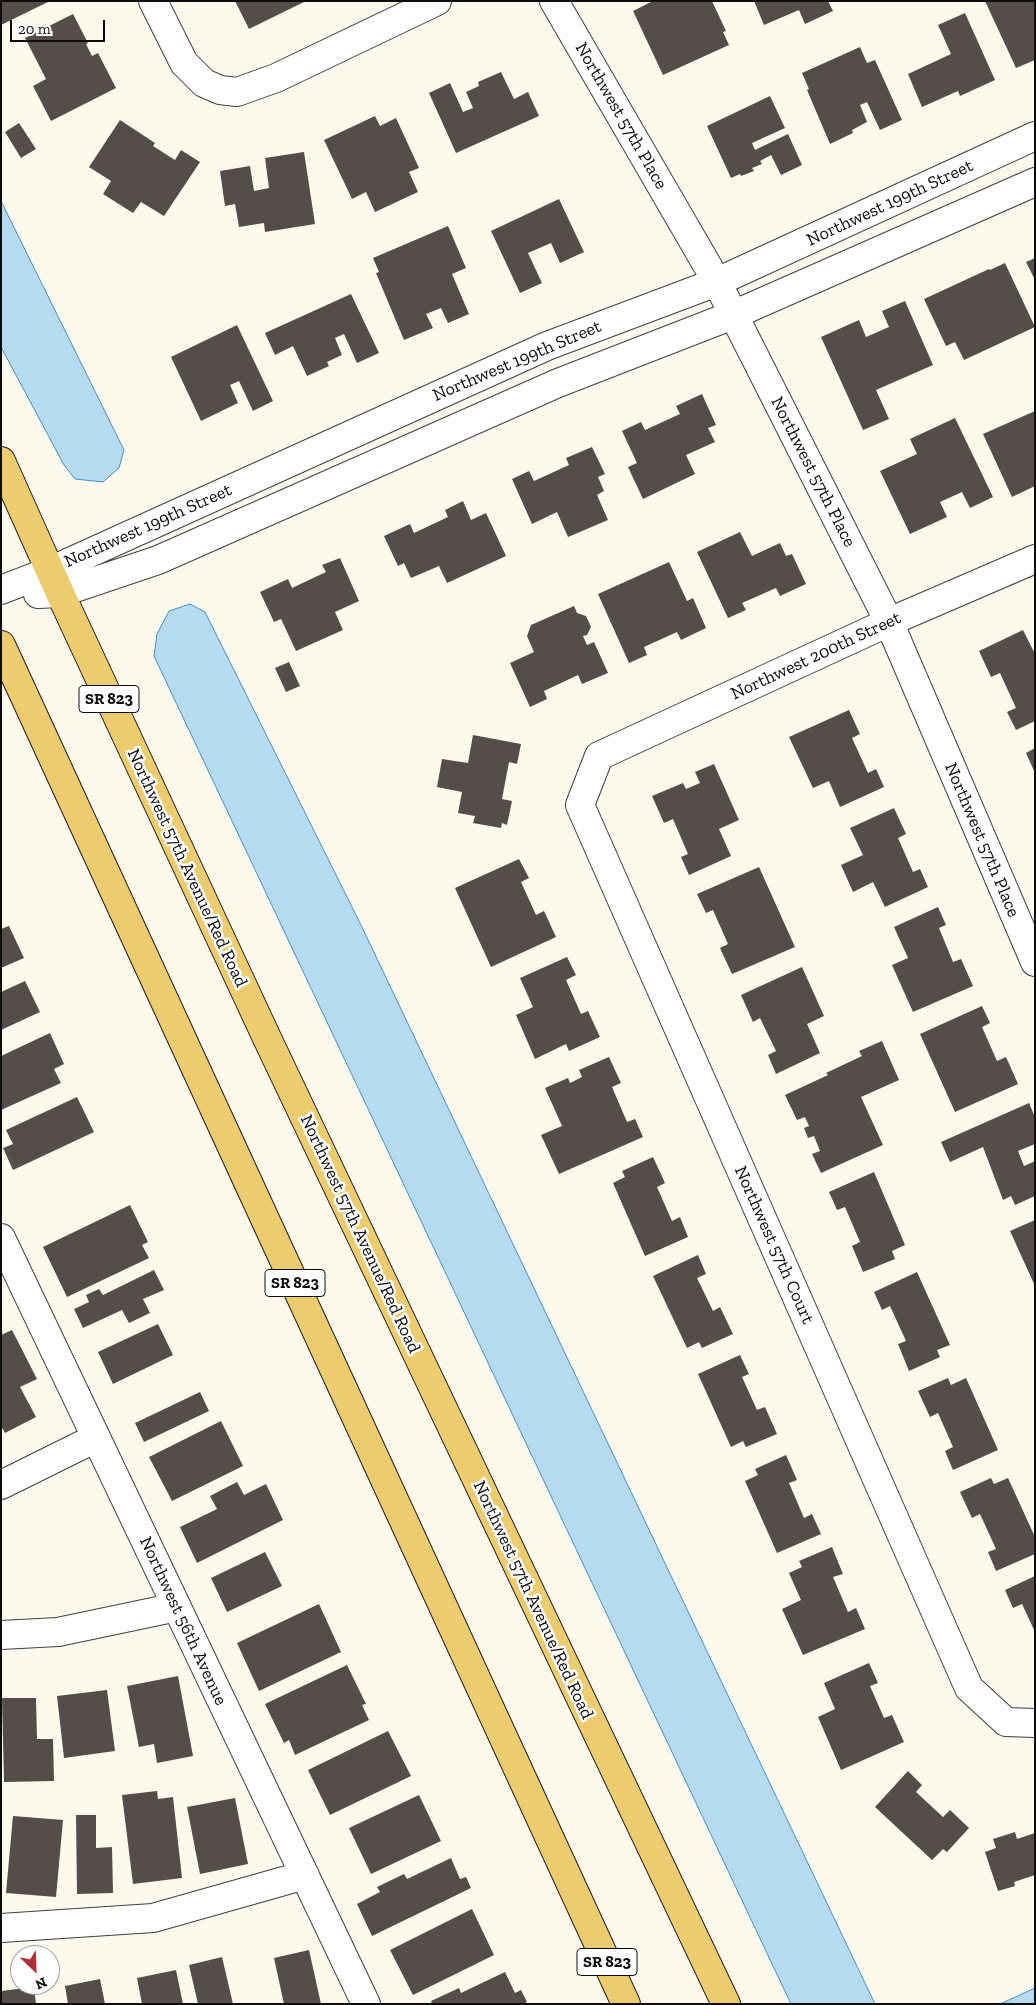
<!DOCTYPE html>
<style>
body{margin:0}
#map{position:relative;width:1036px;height:2005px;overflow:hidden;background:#fdfaed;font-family:"Zilla Slab",serif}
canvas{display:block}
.frame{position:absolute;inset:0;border:2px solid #0c0c0c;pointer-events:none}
.north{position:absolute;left:10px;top:1945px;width:50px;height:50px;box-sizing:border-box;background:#fff;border:1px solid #9e9e9e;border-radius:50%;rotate:156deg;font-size:14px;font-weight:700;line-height:20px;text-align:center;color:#0c0c0c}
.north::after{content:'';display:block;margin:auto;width:18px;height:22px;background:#af3138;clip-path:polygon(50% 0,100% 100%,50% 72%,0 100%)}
.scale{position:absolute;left:10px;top:20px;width:95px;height:22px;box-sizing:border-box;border:2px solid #0c0c0c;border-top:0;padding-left:6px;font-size:15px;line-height:18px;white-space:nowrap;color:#0c0c0c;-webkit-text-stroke:4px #fff;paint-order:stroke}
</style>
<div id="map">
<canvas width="1036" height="2005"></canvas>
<div class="frame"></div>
<div class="north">N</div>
<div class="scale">20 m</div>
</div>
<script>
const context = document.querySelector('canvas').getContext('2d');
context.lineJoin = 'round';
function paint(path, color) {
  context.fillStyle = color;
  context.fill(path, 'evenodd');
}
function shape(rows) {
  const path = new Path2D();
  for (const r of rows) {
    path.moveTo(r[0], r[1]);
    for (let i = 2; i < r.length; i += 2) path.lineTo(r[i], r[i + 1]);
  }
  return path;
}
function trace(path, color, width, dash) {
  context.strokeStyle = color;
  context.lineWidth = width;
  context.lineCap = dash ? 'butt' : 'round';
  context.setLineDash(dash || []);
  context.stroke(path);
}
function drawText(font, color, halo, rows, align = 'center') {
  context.font = font + ' "Zilla Slab",serif';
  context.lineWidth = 5;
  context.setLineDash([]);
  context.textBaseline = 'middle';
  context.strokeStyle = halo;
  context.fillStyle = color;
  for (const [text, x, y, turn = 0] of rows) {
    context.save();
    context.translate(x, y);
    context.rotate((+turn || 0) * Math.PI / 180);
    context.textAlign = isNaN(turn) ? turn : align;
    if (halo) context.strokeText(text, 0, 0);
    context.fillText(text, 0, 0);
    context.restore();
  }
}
const water = shape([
 [1,201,124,450,119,468,103,482,75,479,64,465,1,347,1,201],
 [190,604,205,612,360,923,875,2004,791,2004,154,656,157,634,169,611,190,604],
 [1035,1988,1035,2004,1000,2004,1035,1988]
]);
paint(water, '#b6dbf0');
trace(water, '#4490c0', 1);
paint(shape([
 [1,1,50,1,1,25],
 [235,1,306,1,249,29],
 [653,1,712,1,726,31,723,32,729,45,663,75,633,11],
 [754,1,828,1,833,11,805,24,799,10,764,25],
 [985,1,1035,1,1035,60,1016,68],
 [965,13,995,80,960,96,958,91,922,107,908,74,951,54,938,25],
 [73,14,88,43,86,44,92,56,98,53,116,88,51,121,33,86,46,79,25,38],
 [860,47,867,63,875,60,902,120,880,130,867,102,860,105,867,122,852,130,853,133,830,144,807,90,809,89,802,73],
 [501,72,514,99,528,92,539,116,456,153,429,93,450,83,463,112,473,108,466,92,479,86,478,82],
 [770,96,785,128,752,143,755,150,788,134,802,165,781,175,771,155,760,161,762,164,752,168,754,171,741,176,740,174,731,178,707,126],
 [375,116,380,126,396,118,419,168,409,172,418,192,375,212,366,192,352,199,324,140],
 [120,120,155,143,153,146,175,160,181,150,200,162,164,216,141,202,133,213,103,194,111,181,89,167],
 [19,123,36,149,21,158,5,132],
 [304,152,315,224,265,232,264,223,239,227,235,204,225,206,220,171,250,166,254,191,269,188,265,158],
 [559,199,584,252,560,263,551,243,528,253,542,283,520,293,491,231],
 [448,226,466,268,452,274,469,314,448,323,441,308,426,314,433,328,404,340,376,273,379,272,373,258],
 [1035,258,1035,280,1026,262],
 [1005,263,1035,327,964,360,955,342,946,346,924,299,989,269,990,270],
 [351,294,379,353,357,363,344,334,335,338,342,355,327,362,329,366,307,376,293,346,275,355,265,333],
 [905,301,933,365,876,390,889,419,863,430,821,337,859,320,866,337,889,327,882,311],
 [237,325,273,401,253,411,239,381,230,385,238,403,201,421,171,357],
 [702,394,716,425,708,428,715,442,686,455,695,474,643,499,628,467,637,463,622,431,641,422,645,430,680,414,676,406],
 [1035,411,1035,486,1012,497,983,434],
 [955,418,993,497,970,508,962,492,940,502,947,517,910,534,880,471,917,454,910,439],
 [592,447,605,474,598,477,604,491,597,495,608,520,568,537,557,512,532,524,512,479,529,471,534,481,569,465,566,458],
 [463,501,471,520,486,513,506,556,447,583,439,566,411,578,404,563,398,566,384,536,410,524,414,533,448,517,445,510],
 [740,532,752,556,780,543,786,556,792,554,806,584,780,596,776,588,742,603,746,610,728,618,697,552],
 [340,558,359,601,335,612,343,630,296,651,281,619,274,622,260,592,288,579,292,588,326,572,322,565],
 [669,562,687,601,693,598,706,628,681,640,677,632,644,647,647,655,629,663,598,594],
 [574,606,577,613,586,616,591,627,587,635,583,636,587,645,594,642,608,673,582,684,578,675,544,691,547,699,530,707,510,663,534,652,527,636,531,625],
 [1023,630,1035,654,1035,721,1016,730,1007,712,1016,708,1000,673,991,677,979,651],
 [289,662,300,686,286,692,275,668],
 [849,710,860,734,852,738,868,773,876,769,884,787,840,807,829,781,813,788,789,737],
 [473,735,521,744,517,764,509,762,502,799,512,801,507,825,502,823,501,828,473,823,475,816,458,813,462,792,437,787,442,759,468,763],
 [1035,748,1035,773,1026,753],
 [714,764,739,820,719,829,731,856,689,875,681,857,688,854,673,819,664,823,652,796,683,783,686,789,700,783,695,772],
 [894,808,906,834,898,838,913,872,920,869,928,887,885,907,873,882,853,892,841,865,863,855,850,828],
 [519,859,529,878,521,882,536,915,544,911,556,937,491,967,455,888],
 [759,867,795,947,732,974,720,948,728,944,713,910,706,913,697,894],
 [938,907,946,925,939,928,953,962,961,959,973,986,913,1012,892,965,908,958,894,927],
 [9,926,24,958,1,968,1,929],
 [567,957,576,975,566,980,581,1014,588,1011,600,1037,569,1051,566,1044,535,1059,516,1015,533,1007,520,978],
 [802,967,824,1016,807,1024,820,1053,776,1074,768,1055,776,1051,760,1018,753,1022,741,995],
 [25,981,40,1012,1,1030,1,992],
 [982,1006,990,1023,982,1027,997,1061,1006,1057,1018,1084,955,1112,920,1034],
 [50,1033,64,1064,54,1069,61,1083,1,1110,1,1056],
 [882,1041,899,1080,861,1097,883,1145,821,1173,812,1154,820,1151,814,1136,808,1138,804,1128,809,1126,805,1117,797,1120,785,1095,828,1075,826,1073,862,1056,859,1051],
 [609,1057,621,1083,612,1087,627,1122,635,1119,643,1137,559,1174,541,1135,562,1126,545,1088,568,1078,570,1083,582,1077,579,1070],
 [77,1097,94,1132,13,1170,3,1148,13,1144,6,1130],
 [1029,1103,1035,1117,1035,1144,1018,1151,1024,1166,1035,1161,1035,1196,1015,1205,1011,1196,1003,1200,983,1147,950,1162,941,1142],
 [653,1157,665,1183,657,1187,672,1221,680,1217,688,1237,645,1256,613,1183,625,1177,622,1171],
 [874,1172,905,1245,892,1251,895,1259,863,1272,852,1246,860,1242,845,1207,837,1210,829,1192],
 [130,1205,148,1242,142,1245,149,1258,67,1297,43,1247],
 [1035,1220,1035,1286,1010,1231],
 [698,1255,706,1274,697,1278,713,1311,720,1307,733,1334,702,1348,699,1342,687,1348,653,1276],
 [154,1270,164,1290,143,1299,150,1313,129,1323,122,1310,83,1328,74,1309,89,1302,86,1295,99,1289,103,1295],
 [917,1272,950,1345,937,1350,940,1357,909,1371,898,1344,906,1341,890,1306,882,1310,874,1292],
 [158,1324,173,1355,113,1384,98,1352],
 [12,1330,37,1379,20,1387,36,1417,5,1433,1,1426,1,1335],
 [740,1355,749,1374,742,1377,757,1410,765,1407,777,1434,746,1447,743,1441,731,1447,698,1374],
 [948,1378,951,1385,966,1378,998,1450,953,1470,945,1451,953,1447,938,1413,930,1417,918,1391],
 [200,1392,209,1411,144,1442,135,1423],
 [221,1421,243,1466,172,1501,149,1457],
 [786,1455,797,1480,789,1483,804,1518,812,1514,821,1534,777,1553,745,1481,758,1475,755,1469],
 [991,1478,994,1484,1008,1478,1035,1537,1035,1554,996,1571,988,1552,996,1549,980,1514,972,1518,960,1492],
 [237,1482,244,1495,266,1484,283,1520,197,1563,180,1527,217,1509,210,1496],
 [832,1547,843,1574,833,1577,848,1612,856,1608,865,1629,803,1655,782,1609,801,1600,789,1573,802,1567,799,1561],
 [265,1552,282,1586,227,1612,211,1578],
 [1035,1576,1035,1632,1022,1604,1013,1608,1005,1590],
 [319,1604,341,1652,259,1691,237,1643],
 [869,1663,878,1683,870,1686,884,1718,892,1715,904,1742,841,1770,818,1717,835,1709,824,1683],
 [347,1665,366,1704,362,1705,369,1720,295,1755,289,1740,284,1743,265,1704],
 [178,1676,193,1756,157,1763,154,1744,139,1747,127,1686],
 [107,1690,115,1751,64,1758,57,1696],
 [2,1698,36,1698,37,1739,53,1739,54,1781,4,1782],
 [388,1731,411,1776,330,1815,308,1770],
 [908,1771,922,1785,916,1792,943,1817,950,1810,969,1828,947,1852,943,1849,932,1860,875,1807],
 [157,1791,158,1799,173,1797,182,1878,133,1884,122,1795],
 [419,1795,441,1841,371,1874,349,1828],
 [235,1798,248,1864,200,1874,187,1807],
 [76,1815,96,1815,96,1848,112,1847,113,1893,77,1894],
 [13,1816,63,1820,56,1897,6,1893],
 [1015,1832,1017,1839,1035,1833,1035,1875,1014,1882,1015,1886,998,1891,985,1852,996,1848,993,1839],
 [451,1858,460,1879,466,1877,471,1888,372,1936,357,1904,380,1892,377,1887,404,1874,407,1879],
 [472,1909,494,1955,413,1995,390,1950],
 [309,1950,321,2004,284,2004,274,1958],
 [222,1957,233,2004,198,2004,189,1965],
 [176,1970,183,2004,142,2004,137,1978],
 [505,1972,515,1993,521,1990,527,2002,523,2004,432,2004,431,2001,459,1988,461,1993],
 [100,1979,105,2004,68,2004,65,1986],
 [34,1987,36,2004,1,2004,1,1991]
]), '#544d49');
const minor = shape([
 [153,1,184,63,204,83,220,90,237,92,276,78,437,1],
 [554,1,717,282,889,622,1035,962],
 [1035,559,889,622,599,756,580,805,969,1688,1006,1722,1035,1723],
 [1,1238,366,2004],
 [1,1485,96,1438],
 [1,1635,58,1632,177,1607],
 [1,1928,153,1918,305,1875]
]);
const tertiary = shape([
 [1,590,50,571,547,346,717,282,1035,136],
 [38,594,60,593,158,560,558,383,733,315,1035,182]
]);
const primary = shape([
 [1,461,60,593,266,1036,726,2004],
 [1,645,626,2004]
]);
trace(minor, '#3f3f3f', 30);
trace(tertiary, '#3f3f3f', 30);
trace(primary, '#1d1d1d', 30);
trace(minor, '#fff', 28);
trace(tertiary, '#fff', 28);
trace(primary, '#eccc6e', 28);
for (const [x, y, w] of [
 [109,699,60],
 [295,1283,60],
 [607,1962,60]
]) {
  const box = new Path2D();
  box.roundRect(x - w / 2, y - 13.5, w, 27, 4);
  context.fillStyle = '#fff';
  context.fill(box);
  trace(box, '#0c0c0c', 1);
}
drawText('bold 16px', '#0c0c0c', null, [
 ["SR 823",109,699],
 ["SR 823",295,1283],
 ["SR 823",607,1962]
]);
drawText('18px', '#0c0c0c', '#fff', [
 ["Northwest 57th Place",621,116,60],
 ["Northwest 199th Street",890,203,-25],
 ["Northwest 199th Street",517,361,-23],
 ["Northwest 57th Place",813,472,63],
 ["Northwest 199th Street",148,526,-24],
 ["Northwest 200th Street",816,656,-25],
 ["Northwest 57th Place",982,840,67],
 ["Northwest 57th Avenue/Red Road",187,868,65],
 ["Northwest 57th Avenue/Red Road",360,1234,65],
 ["Northwest 57th Court",774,1245,66],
 ["Northwest 57th Avenue/Red Road",533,1600,65],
 ["Northwest 56th Avenue",183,1621,65]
]);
</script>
